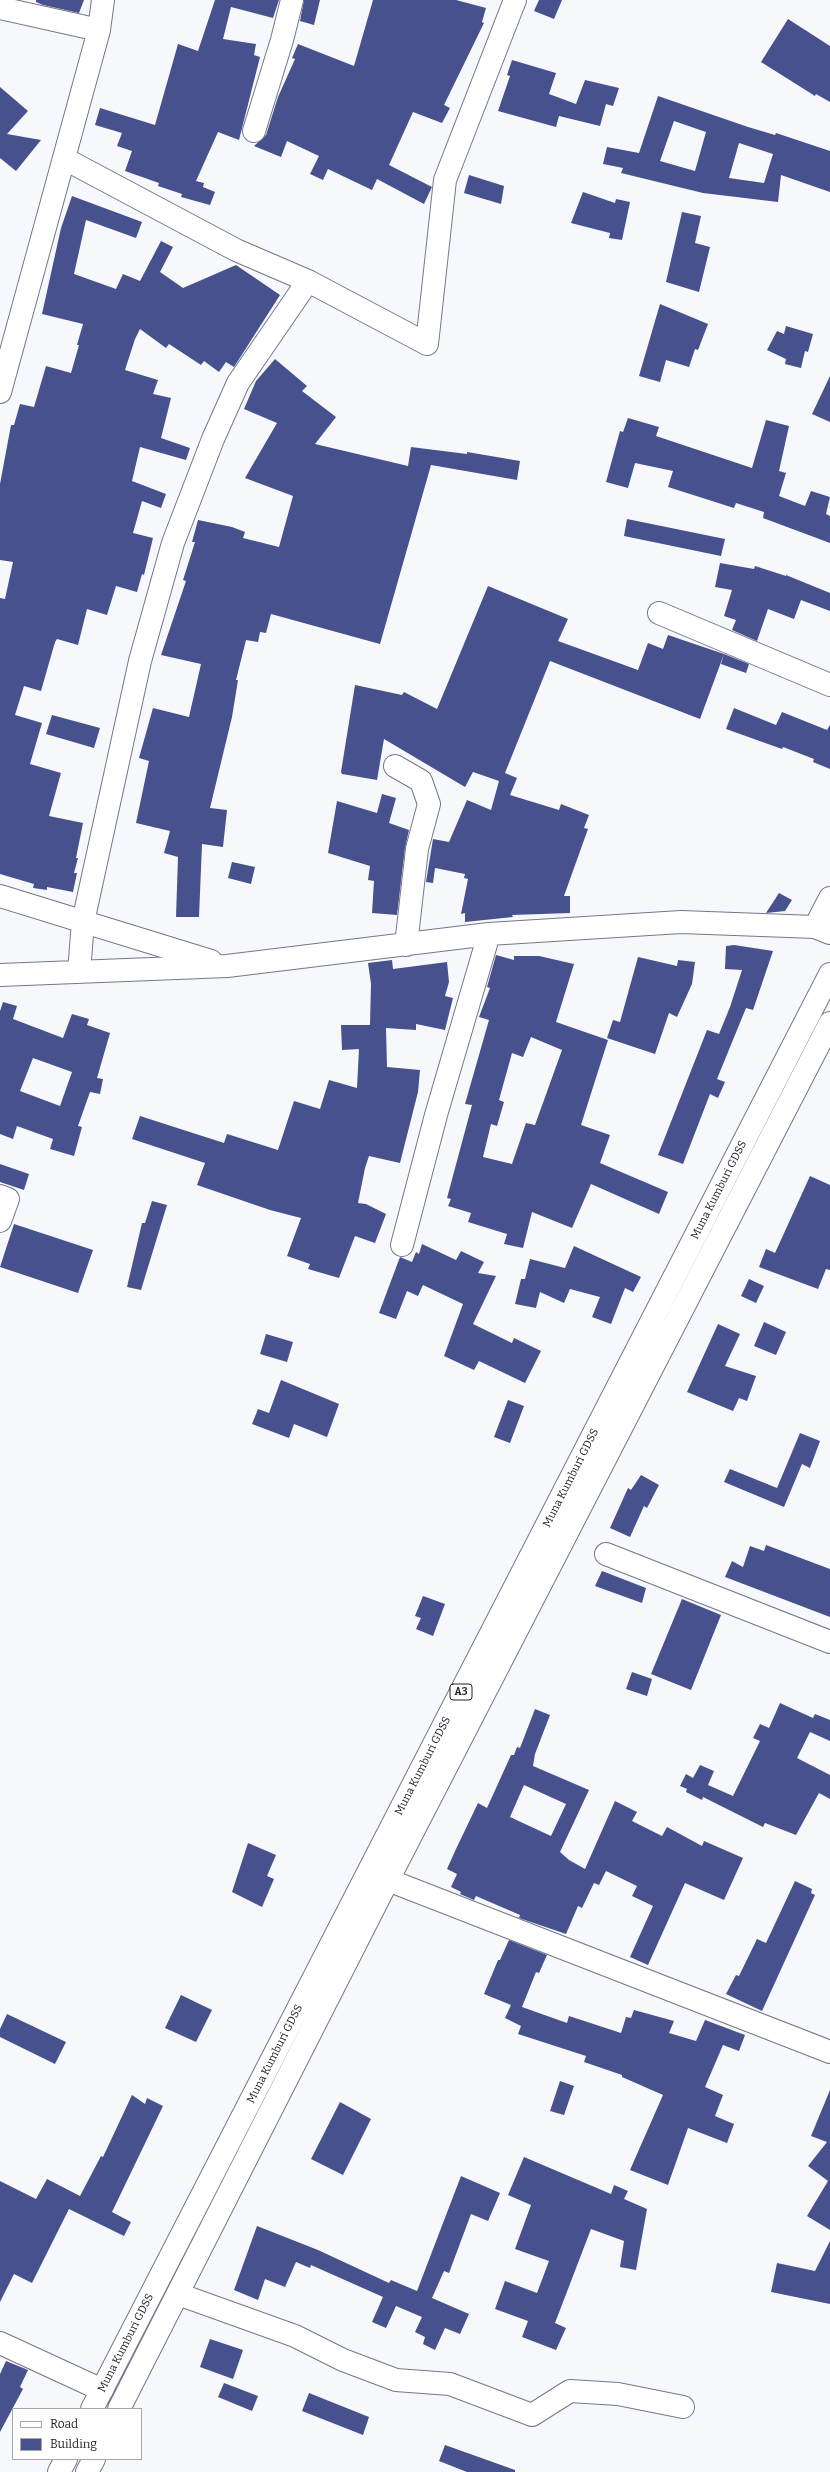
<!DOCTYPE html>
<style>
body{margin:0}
#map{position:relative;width:830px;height:2472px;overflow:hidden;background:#f7f8fc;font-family:Bitter,serif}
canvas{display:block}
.legend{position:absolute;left:12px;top:2408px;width:130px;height:52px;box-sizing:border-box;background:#fff;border:1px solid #a6a7aa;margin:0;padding:5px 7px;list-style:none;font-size:12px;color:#20222a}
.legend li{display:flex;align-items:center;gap:8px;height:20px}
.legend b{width:20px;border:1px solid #a6a7aa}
</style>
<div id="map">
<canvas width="830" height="2472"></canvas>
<ul class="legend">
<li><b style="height:5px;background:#fff"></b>Road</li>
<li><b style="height:11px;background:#46518e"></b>Building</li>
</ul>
</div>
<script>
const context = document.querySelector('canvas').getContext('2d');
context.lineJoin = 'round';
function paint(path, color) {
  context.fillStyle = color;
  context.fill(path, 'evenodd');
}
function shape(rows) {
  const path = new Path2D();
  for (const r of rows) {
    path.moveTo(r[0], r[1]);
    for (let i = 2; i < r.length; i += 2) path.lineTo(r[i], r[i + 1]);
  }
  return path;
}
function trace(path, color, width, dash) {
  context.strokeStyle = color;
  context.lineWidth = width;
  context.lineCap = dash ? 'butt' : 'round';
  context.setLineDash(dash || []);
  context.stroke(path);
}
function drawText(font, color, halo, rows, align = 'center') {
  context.font = font + ' Bitter,serif';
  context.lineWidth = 4;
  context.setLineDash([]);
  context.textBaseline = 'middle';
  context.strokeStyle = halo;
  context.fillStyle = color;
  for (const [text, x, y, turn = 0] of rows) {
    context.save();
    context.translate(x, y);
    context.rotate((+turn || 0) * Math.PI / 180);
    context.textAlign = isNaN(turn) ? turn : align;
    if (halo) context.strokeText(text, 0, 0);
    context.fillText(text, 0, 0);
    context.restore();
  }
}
paint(shape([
 [36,0,84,0,79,13,43,5,36,2],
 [215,0,279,0,273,18,231,7,223,39,256,44,254,55,260,57,239,140,218,132,196,181,204,183,203,187,215,192,210,205,181,197,182,194,158,186,159,183,125,171,132,151,117,146,122,133,95,125,100,108,155,125,178,44,198,51],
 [304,0,320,0,314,25,300,21],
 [373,0,456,0,486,8,482,22,484,23,444,105,450,108,442,123,413,112,389,165,432,187,424,204,377,179,372,190,328,169,323,180,310,174,319,156,287,141,281,157,254,146,266,135,278,97,295,59,292,58,298,44,354,66],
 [539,0,562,0,554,19,534,11],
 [788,19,830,46,830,102,816,94,815,96,761,62],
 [512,60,556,73,549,94,576,104,585,80,619,88,613,106,606,104,600,126,559,116,556,127,498,111,510,76,507,75],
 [0,87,28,111,7,134,41,140,16,171,0,158],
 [658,96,748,127,775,135,776,133,830,151,830,192,781,175,778,202,703,193,621,173,623,168,603,164,607,147,639,153],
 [674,121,706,132,695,171,660,161],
 [739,143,773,154,764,183,729,178],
 [469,175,504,186,501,204,464,193],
 [583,192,615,203,616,199,630,202,622,240,609,238,610,233,571,223],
 [72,196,142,222,136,238,86,220,74,274,116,289,123,274,140,281,161,241,173,247,160,272,183,288,236,265,280,295,234,367,226,362,219,372,204,361,201,365,169,344,166,348,140,329,135,339,125,370,158,380,153,394,171,398,161,438,190,448,186,460,140,447,132,481,166,494,161,508,142,501,133,533,153,538,144,575,142,574,137,592,116,586,107,615,87,609,78,645,57,639,55,642,41,691,24,686,15,715,42,723,30,764,61,773,49,816,83,823,76,858,78,858,74,873,77,873,73,892,47,887,47,890,33,888,34,884,0,874,0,598,5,599,13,562,0,560,0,484,11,425,14,425,20,404,34,407,46,366,71,373,79,345,77,345,83,324,42,314,61,228],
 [682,212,701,216,695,243,710,247,699,292,666,282],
 [660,304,708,324,698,350,695,349,689,367,666,360,660,382,639,376],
 [786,326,813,334,808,352,805,351,801,368,785,364,786,359,767,350,777,331,784,334],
 [275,359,307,386,302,391,336,417,315,444,408,466,411,447,467,454,467,452,520,461,517,480,431,465,380,644,271,614,266,633,260,632,258,642,246,640,236,680,238,680,232,717,210,808,227,810,223,847,202,844,199,917,176,917,178,857,164,853,170,831,136,823,149,761,139,758,153,708,189,717,201,664,161,655,186,581,183,580,195,542,192,542,198,520,232,527,245,532,243,538,279,547,293,496,245,478,277,423,244,409,256,381],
 [830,376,830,422,812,414],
 [628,418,659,427,656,436,752,468,766,420,789,426,779,471,786,473,779,496,805,506,811,491,830,497,826,514,830,516,830,543,763,518,764,512,736,503,734,508,668,487,673,471,635,463,628,488,606,482,620,431,623,432],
 [627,519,725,539,721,556,624,536],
 [720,563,754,569,755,566,786,576,786,575,830,593,830,611,801,600,794,619,768,609,757,641,732,630,736,620,724,616,732,590,715,587],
 [488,586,568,619,558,641,638,670,648,643,663,649,668,635,724,654,700,719,550,661,505,773,517,778,510,795,559,810,561,804,589,815,584,828,588,829,564,896,570,896,570,913,512,915,513,917,465,922,465,913,461,914,468,879,464,878,465,874,435,868,433,883,426,882,433,839,449,842,467,800,491,810,499,781,473,772,465,787,384,739,377,780,342,774,341,772,355,685,402,695,404,692,437,709],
 [724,654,749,664,746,673,721,664],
 [734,708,776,725,782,712,827,730,830,725,830,769,813,762,814,759,783,747,782,749,726,729],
 [52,715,100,728,94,748,46,734],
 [382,794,396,798,389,823,409,830,405,848,397,915,372,913,374,881,368,880,370,866,328,853,337,801,377,813],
 [232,862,255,867,251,884,228,878],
 [779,893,792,900,785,911,766,913],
 [734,945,773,951,753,1010,746,1008,717,1079,725,1082,718,1098,710,1094,683,1164,658,1155,707,1030,719,1034,730,1007,742,970,725,969,726,946],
 [496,955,514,960,514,956,539,956,574,964,556,1022,608,1040,581,1125,610,1135,600,1163,668,1192,659,1214,591,1184,572,1228,532,1212,523,1248,504,1244,507,1234,468,1222,471,1213,448,1206,451,1199,447,1198,472,1105,465,1104,489,1020,479,1017,490,988,487,987],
 [531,1037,562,1050,535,1125,526,1123,512,1164,483,1157,491,1124,497,1126,504,1102,499,1100,512,1053,523,1057],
 [638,957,677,966,678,960,695,962,692,984,677,1017,669,1013,655,1054,607,1038,613,1020,620,1022],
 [392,960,393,969,447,962,449,982,445,996,453,998,445,1030,416,1024,416,1030,386,1028,387,1067,420,1070,418,1092,400,1163,369,1156,365,1168,358,1203,366,1204,386,1214,375,1243,355,1236,339,1278,308,1269,310,1264,287,1256,301,1218,270,1210,197,1185,205,1163,132,1139,140,1116,224,1143,227,1134,278,1150,294,1101,320,1109,329,1080,357,1088,359,1049,342,1050,341,1025,370,1025,371,984,368,963],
 [3,1002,17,1006,13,1019,63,1038,72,1014,89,1019,87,1025,110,1033,97,1078,103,1079,100,1094,90,1092,78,1126,82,1127,74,1156,50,1149,53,1139,17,1126,13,1139,0,1134,0,1011],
 [33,1058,72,1072,60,1106,20,1091],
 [0,1164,29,1174,24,1190,0,1182],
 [810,1176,830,1185,830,1270,826,1269,818,1289,759,1267,766,1249,775,1253],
 [152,1201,167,1205,141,1290,127,1287,142,1223,145,1223],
 [14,1224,93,1250,78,1293,0,1267],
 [422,1244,456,1260,461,1251,484,1262,478,1273,496,1276,473,1324,512,1343,514,1338,541,1351,525,1383,479,1361,474,1370,444,1356,463,1304,423,1285,418,1296,407,1291,396,1319,379,1313,400,1257,412,1262,416,1252,419,1254],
 [574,1246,641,1277,633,1292,625,1288,611,1324,592,1317,600,1297,570,1289,564,1303,540,1292,536,1308,515,1304,521,1279,525,1279,530,1259,565,1268],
 [749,1279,764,1286,756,1303,741,1296],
 [764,1322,786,1332,776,1355,754,1346],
 [718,1324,740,1334,725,1366,756,1376,747,1401,739,1398,733,1411,687,1392],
 [266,1334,293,1342,287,1362,260,1354],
 [281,1380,339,1404,327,1437,294,1424,289,1438,252,1424,258,1409,269,1413],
 [508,1400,524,1406,510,1443,494,1437],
 [800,1433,820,1441,810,1468,802,1464,784,1507,724,1482,730,1469,777,1488],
 [641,1475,659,1485,647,1508,644,1506,630,1537,610,1528,628,1488,631,1490],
 [766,1545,830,1569,830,1617,725,1577,732,1561,743,1567,750,1546,764,1551],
 [602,1571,646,1588,642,1603,595,1586],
 [423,1596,445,1604,433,1636,416,1629,421,1618,415,1616],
 [682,1599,721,1615,691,1690,651,1674],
 [632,1672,652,1679,647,1696,626,1689],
 [780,1703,813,1718,815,1714,830,1720,830,1741,810,1732,797,1758,830,1775,830,1799,819,1793,796,1835,765,1823,763,1827,703,1797,702,1800,686,1792,687,1789,680,1786,686,1774,693,1778,700,1765,714,1771,708,1785,733,1796,760,1741,753,1738,760,1724,769,1728],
 [535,1709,550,1715,535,1754,533,1766,589,1790,560,1852,569,1860,585,1869,615,1801,637,1812,632,1821,662,1836,667,1827,702,1846,704,1841,743,1858,724,1900,685,1883,648,1965,630,1957,653,1906,632,1896,637,1886,606,1871,599,1885,594,1883,582,1908,578,1906,566,1934,519,1918,520,1915,476,1896,474,1900,460,1894,461,1892,451,1887,457,1874,447,1869,456,1849,478,1803,487,1808,511,1755,514,1755,517,1747,520,1748],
 [524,1785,566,1804,551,1836,510,1817],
 [248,1843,276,1855,267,1876,274,1879,262,1907,232,1892],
 [795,1881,812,1889,811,1893,815,1895,762,2011,726,1994,736,1975,739,1976,757,1939,766,1943],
 [509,1940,547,1955,539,1973,536,1972,522,2007,567,2023,569,2016,621,2033,626,2017,631,2018,634,2010,674,2021,669,2033,696,2041,705,2020,745,2035,739,2051,723,2045,705,2087,723,2095,715,2116,734,2124,727,2143,688,2128,668,2185,630,2170,663,2095,622,2077,622,2075,584,2062,586,2056,518,2034,521,2026,505,2018,511,2005,484,1994,498,1960,500,1960],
 [181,1995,212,2010,196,2042,165,2028],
 [7,2014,66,2042,55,2064,0,2037,0,2029],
 [560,2081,574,2086,564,2115,550,2111],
 [830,2090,830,2230,807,2216,828,2181,808,2166,827,2142,811,2136],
 [132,2095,145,2104,147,2098,163,2106,112,2212,131,2222,124,2236,69,2209,32,2283,14,2274,0,2302,0,2181,36,2199,47,2179,80,2196,101,2156,103,2157],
 [340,2102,371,2119,343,2175,311,2159],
 [524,2157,611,2194,614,2185,628,2191,624,2199,647,2209,636,2270,620,2267,624,2241,591,2229,555,2323,566,2328,556,2350,522,2337,528,2321,495,2309,505,2281,537,2293,549,2261,515,2249,531,2205,508,2195],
 [461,2176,500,2193,488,2221,471,2214,449,2273,444,2271,432,2298,469,2314,460,2334,445,2328,435,2350,423,2344,425,2337,415,2332,422,2317,396,2306,386,2328,372,2322,383,2297,311,2265,310,2268,296,2262,285,2287,265,2279,258,2300,234,2290,257,2226,318,2250,389,2283,391,2280,417,2291],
 [830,2241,830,2304,771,2292,777,2263,815,2271],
 [210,2339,243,2350,233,2379,200,2367],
 [6,2361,28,2370,20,2387,23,2389,0,2432,0,2374],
 [224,2383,258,2396,252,2411,218,2397],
 [309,2393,369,2417,363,2435,302,2411],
 [445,2445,515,2470,515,2472,467,2472,439,2461]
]), '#46518e');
const minor = shape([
 [0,8,99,30],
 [254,131,282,40,292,0],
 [65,159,236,250,308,281,427,344,445,180,515,0],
 [0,392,99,30,103,0],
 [659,613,830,685],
 [395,766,421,781,429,804,417,849,406,945],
 [0,896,211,961],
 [815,927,830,898],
 [79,972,83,922,140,661,173,543,213,439,238,383,308,281],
 [0,975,227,966,489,934,681,922,815,927,830,933],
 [0,1196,8,1199,0,1221],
 [402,1245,436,1115,489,934],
 [606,1554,830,1642],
 [388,1880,830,2052],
 [178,2294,295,2336,343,2360,396,2380,450,2384,532,2415,570,2391,618,2394,683,2407],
 [0,2343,102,2390]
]);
const highway = shape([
 [92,2409,830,974],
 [119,2409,388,1880,830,1023],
 [59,2472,66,2459],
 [87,2472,94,2459]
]);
trace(minor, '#73788a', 24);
trace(highway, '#73788a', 24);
trace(minor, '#fff', 22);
trace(highway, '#fff', 22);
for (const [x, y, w] of [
 [461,1692,22]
]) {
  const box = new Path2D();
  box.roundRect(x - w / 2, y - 8, w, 16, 3);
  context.fillStyle = '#fff';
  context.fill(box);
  trace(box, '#20222a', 1);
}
drawText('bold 10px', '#20222a', null, [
 ["A3",461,1692]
]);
drawText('11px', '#20222a', '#fff', [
 ["Muna Kumburi GDSS",719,1190,-63],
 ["Muna Kumburi GDSS",571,1478,-63],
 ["Muna Kumburi GDSS",423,1766,-63],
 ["Muna Kumburi GDSS",275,2054,-63],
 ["Muna Kumburi GDSS",126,2343,-63]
]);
</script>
